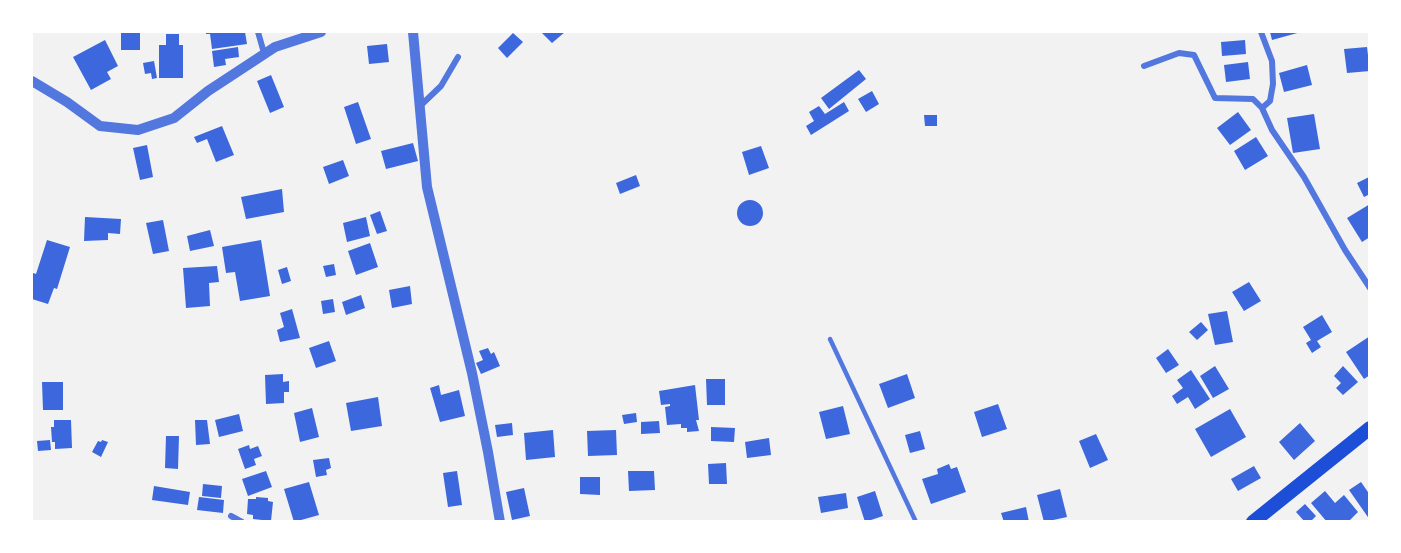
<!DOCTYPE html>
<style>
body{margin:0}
#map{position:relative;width:1401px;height:553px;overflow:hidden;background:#f2f2f2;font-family:"Fira Sans",sans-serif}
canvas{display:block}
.frame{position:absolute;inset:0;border:33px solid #fff;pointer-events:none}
</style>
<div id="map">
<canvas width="1401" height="553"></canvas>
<div class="frame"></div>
</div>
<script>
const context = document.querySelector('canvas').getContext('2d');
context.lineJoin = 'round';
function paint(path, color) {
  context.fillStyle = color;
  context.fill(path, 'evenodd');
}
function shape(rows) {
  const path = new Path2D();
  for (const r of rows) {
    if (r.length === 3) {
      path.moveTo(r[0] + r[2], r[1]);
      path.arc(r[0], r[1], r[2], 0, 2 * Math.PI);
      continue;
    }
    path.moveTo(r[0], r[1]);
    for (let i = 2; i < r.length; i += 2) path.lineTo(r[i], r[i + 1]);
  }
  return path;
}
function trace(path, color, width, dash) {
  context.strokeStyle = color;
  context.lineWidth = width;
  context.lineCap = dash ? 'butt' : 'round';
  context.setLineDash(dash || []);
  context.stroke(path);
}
paint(shape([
 [121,32,140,32,140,50,121,50],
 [206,32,245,32,247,44,212,49,210,34,206,34],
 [541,32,565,32,552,43],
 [1270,32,1301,32,1272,40],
 [513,33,523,42,507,58,498,48],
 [166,34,179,34,179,45,183,45,183,78,159,78,159,45,166,45],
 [105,40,118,66,107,72,111,79,91,90,73,57],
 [1245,40,1246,54,1222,56,1221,42],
 [387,44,389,62,369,64,367,46],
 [238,47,239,57,225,59,226,65,214,67,212,51],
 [1367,47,1370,71,1347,73,1344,49],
 [154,61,157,78,152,79,151,73,145,74,143,63],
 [1248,62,1250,79,1226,82,1224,65],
 [1307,65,1312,85,1284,92,1279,73],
 [859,70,866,79,829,109,821,98],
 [271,75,284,107,270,113,257,81],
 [872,91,879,104,866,112,858,99],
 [358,102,371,139,356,144,344,107],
 [844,102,849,111,811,135,806,126,814,121,809,112,819,106,825,114],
 [1238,112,1251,130,1230,145,1217,128],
 [1314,114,1320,149,1293,153,1287,118],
 [924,115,937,115,937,126,925,126],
 [222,126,234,155,216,162,207,139,197,143,194,137],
 [1256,137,1268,156,1245,170,1234,151],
 [413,143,418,161,386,169,381,151],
 [147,145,153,177,140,180,133,148],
 [761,146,769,168,749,175,742,152],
 [343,160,349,176,329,184,323,167],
 [636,175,640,186,620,194,616,183],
 [1369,177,1370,194,1364,197,1357,183],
 [282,189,284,212,246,219,241,197],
 [750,213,13],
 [1370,204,1370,237,1362,242,1347,218],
 [380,211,387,231,377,234,370,215],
 [85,217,121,219,120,234,108,233,108,240,84,241],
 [366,217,370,236,347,242,343,223],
 [163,220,169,251,153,254,146,223],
 [210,230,214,246,190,251,187,236],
 [47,240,70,247,57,289,54,288,48,304,32,299,32,276,33,273,36,274],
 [261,240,270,296,240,301,235,272,226,273,222,247],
 [370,243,378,267,356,275,348,251],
 [334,264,336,275,326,277,323,266],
 [217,266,219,282,209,283,210,306,186,308,183,268],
 [287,267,291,281,282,284,278,270],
 [1249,282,1261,301,1244,311,1232,292],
 [410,286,412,304,392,308,389,290],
 [361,295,365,308,346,315,342,302],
 [333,299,335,312,323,314,321,301],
 [292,309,300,338,280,342,277,330,284,327,280,313],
 [1227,311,1233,342,1215,345,1208,314],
 [1322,315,1332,332,1317,341,1321,347,1312,353,1306,343,1311,340,1303,327],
 [1201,322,1208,330,1197,340,1189,332],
 [1370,336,1370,375,1364,379,1346,352],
 [329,341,336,361,316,368,309,348],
 [488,348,491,354,494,352,500,366,481,374,476,363,483,360,479,351],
 [1168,349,1179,365,1166,373,1156,358],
 [1215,366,1229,389,1213,398,1200,376],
 [1343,366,1358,382,1343,395,1336,388,1341,383,1334,376],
 [1191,370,1210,399,1195,409,1188,397,1177,404,1172,396,1183,388,1177,380],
 [283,374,283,382,289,381,289,392,284,392,284,403,266,404,265,375],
 [907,374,915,398,888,408,879,384],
 [706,379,725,379,725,405,707,405],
 [42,382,63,382,63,410,43,410],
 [439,385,441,395,459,390,465,416,440,422,430,388],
 [695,385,699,420,696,420,699,431,687,432,687,428,681,428,681,424,667,425,665,407,670,406,670,404,661,405,659,391],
 [378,397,382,426,351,431,346,403],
 [998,404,1007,429,982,437,974,412],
 [843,406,850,434,826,439,819,412],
 [312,408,319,437,300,442,294,413],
 [1230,409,1246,437,1211,457,1195,429],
 [636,413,637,422,624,424,622,415],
 [239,414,243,431,219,437,215,420],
 [54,420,71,420,72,448,55,449,55,442,52,442,51,427,54,427],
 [195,420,207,420,210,444,196,445],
 [659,421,660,433,641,434,641,422],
 [512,423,513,435,497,437,495,425],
 [1300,423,1315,441,1294,460,1279,442],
 [711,427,735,428,734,442,711,441],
 [553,430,555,457,526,460,524,433],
 [616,430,617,455,588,456,587,431],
 [920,431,925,449,910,453,905,435],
 [1096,434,1108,460,1090,468,1079,441],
 [166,436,179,436,178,469,165,468],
 [769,438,771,455,747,458,745,442],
 [50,440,51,450,38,451,37,441],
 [102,440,108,442,101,457,92,452,98,441,101,442],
 [249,445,250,449,258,446,262,456,254,459,256,465,245,469,238,449],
 [329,458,331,468,326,470,327,475,316,477,313,460],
 [726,463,727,484,709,484,708,464],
 [949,464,951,469,957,467,966,492,931,504,922,479,938,474,937,469],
 [1254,466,1261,478,1238,491,1231,479],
 [266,471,272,487,248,496,242,479],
 [457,471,462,505,448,507,443,473],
 [628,471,654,471,655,490,629,491],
 [580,477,600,477,600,495,580,494],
 [309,482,319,515,294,522,284,489],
 [1361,482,1370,495,1370,520,1349,490],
 [203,484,222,486,221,498,202,496],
 [154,486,190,492,188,505,152,500],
 [524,488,530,516,512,520,506,492],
 [1060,489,1067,517,1044,522,1037,495],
 [875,491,883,516,865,522,857,497],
 [1325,491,1335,503,1344,495,1358,512,1350,520,1351,522,1327,522,1311,503],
 [846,493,848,508,821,513,818,497],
 [199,497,224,500,223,513,197,510],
 [256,497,268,498,268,501,273,502,271,521,253,519,253,515,247,514,248,499,256,499],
 [1305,504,1316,516,1310,522,1305,522,1296,512],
 [1026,507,1029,522,1004,522,1001,513]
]), '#3d67dc');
trace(shape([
 [830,339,916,522]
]), '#5277de', 4.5);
trace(shape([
 [258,32,264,53],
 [1261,32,1272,61,1273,84,1270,101,1262,108],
 [1144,66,1179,53,1194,55,1215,98,1253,99,1262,108,1272,130,1304,177,1345,250,1370,288],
 [419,107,441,86,458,57],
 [231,516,242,522]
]), '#5277de', 6);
trace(shape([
 [413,32,427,187,472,373,488,452,500,522],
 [32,81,67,102,100,126,138,130,174,118,208,91,275,47,321,32]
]), '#5277de', 10);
trace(shape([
 [1253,522,1370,428]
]), '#1d4ed8', 14);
</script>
